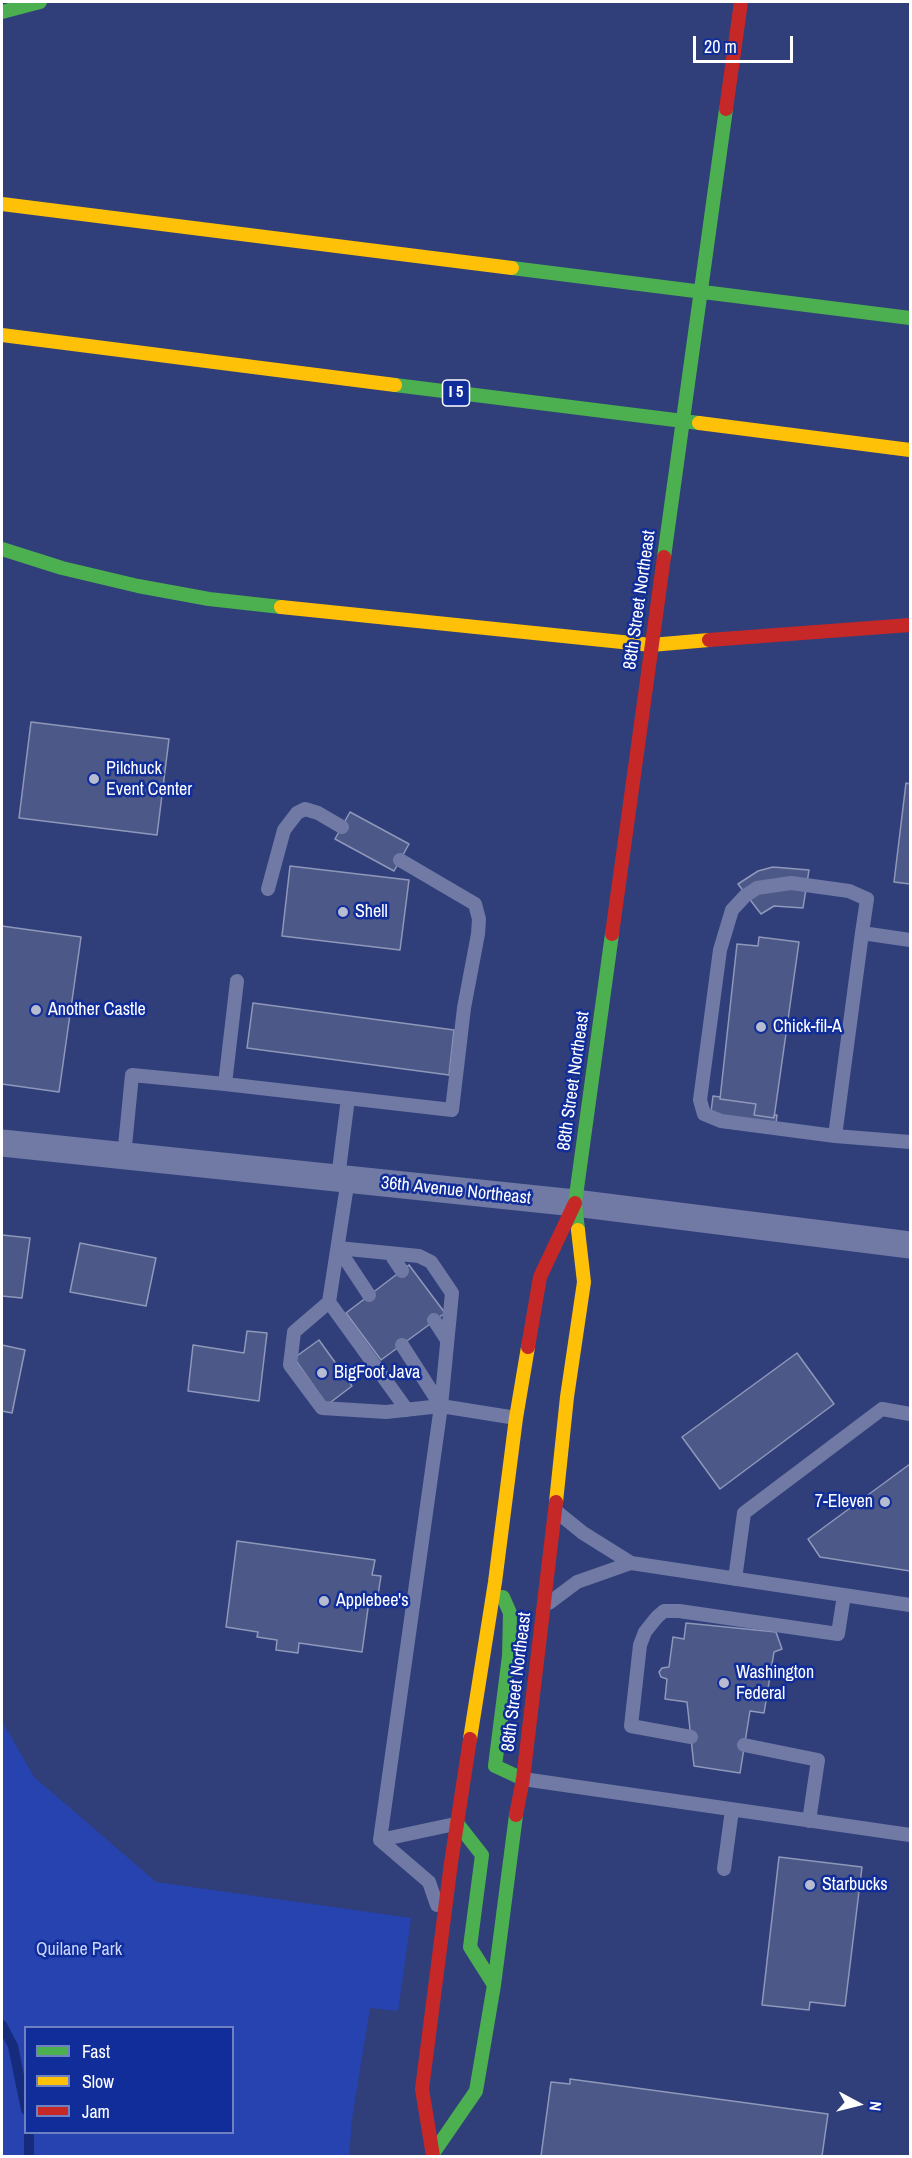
<!DOCTYPE html>
<style>
body{margin:0}
#map{position:relative;width:912px;height:2158px;overflow:hidden;background:#303f7a;font-family:"Archivo Narrow",sans-serif}
canvas{display:block}
.frame{position:absolute;inset:0;border:3px solid #fff;pointer-events:none}
.legend{position:absolute;left:24px;top:2026px;width:210px;height:108px;box-sizing:border-box;background:#112d99;border:2px solid #7081c2;margin:0;padding:8px 10px;list-style:none;font-size:18px;color:#fff}
.legend li{display:flex;align-items:center;gap:12px;height:30px}
.legend b{width:30px;border:2px solid #7081c2}
.north{position:absolute;left:828px;top:2074px;width:60px;height:60px;-webkit-text-stroke:4px #112d99;paint-order:stroke;rotate:97deg;font-size:16px;font-weight:700;line-height:24px;text-align:center;color:#fff}
.north::after{content:'';display:block;margin:auto;width:21px;height:27px;background:#fff;clip-path:polygon(50% 0,100% 100%,50% 72%,0 100%)}
.scale{position:absolute;left:693px;top:36px;width:100px;height:27px;box-sizing:border-box;border:3px solid #fff;border-top:0;padding-left:8px;font-size:18px;line-height:21px;white-space:nowrap;color:#fff;-webkit-text-stroke:4px #112d99;paint-order:stroke}
</style>
<div id="map">
<canvas width="912" height="2158"></canvas>
<div class="frame"></div>
<ul class="legend">
<li><b style="height:8px;background:#4caf50"></b>Fast</li>
<li><b style="height:8px;background:#ffc107"></b>Slow</li>
<li><b style="height:8px;background:#c62828"></b>Jam</li>
</ul>
<div class="north">N</div>
<div class="scale">20 m</div>
</div>
<script>
const context = document.querySelector('canvas').getContext('2d');
context.lineJoin = 'round';
function paint(path, color) {
  context.fillStyle = color;
  context.fill(path, 'evenodd');
}
function shape(rows) {
  const path = new Path2D();
  for (const r of rows) {
    path.moveTo(r[0], r[1]);
    for (let i = 2; i < r.length; i += 2) path.lineTo(r[i], r[i + 1]);
  }
  return path;
}
function trace(path, color, width, dash) {
  context.strokeStyle = color;
  context.lineWidth = width;
  context.lineCap = dash ? 'butt' : 'round';
  context.setLineDash(dash || []);
  context.stroke(path);
}
function drawText(font, color, halo, rows, align = 'center') {
  context.font = font + ' "Archivo Narrow",sans-serif';
  context.lineWidth = 5;
  context.setLineDash([]);
  context.textBaseline = 'middle';
  context.strokeStyle = halo;
  context.fillStyle = color;
  for (const [text, x, y, turn = 0] of rows) {
    context.save();
    context.translate(x, y);
    context.rotate((+turn || 0) * Math.PI / 180);
    context.textAlign = isNaN(turn) ? turn : align;
    if (halo) context.strokeText(text, 0, 0);
    context.fillText(text, 0, 0);
    context.restore();
  }
}
paint(shape([
 [2,1721,34,1777,156,1882,411,1918,398,2011,370,2008,352,2119,349,2156,2,2156],
 [26,2028,232,2028,232,2132,26,2132]
]), '#2643b0');
trace(shape([
 [2,2025,13,2046,26,2110],
 [29,2132,29,2156]
]), '#172b7d', 10);
const building = shape([
 [31,722,169,739,157,835,19,818,31,722],
 [906,783,910,784,910,884,894,882,906,783],
 [350,812,409,844,394,871,335,839,350,812],
 [290,866,409,880,400,950,282,936,290,866],
 [773,867,809,870,803,908,774,906,761,914,738,884,758,871,773,867],
 [2,926,81,937,59,1092,2,1084,2,926],
 [759,937,799,942,774,1118,754,1115,756,1104,720,1099,737,944,758,946,759,937],
 [253,1003,454,1030,449,1075,247,1048,253,1003],
 [713,1096,720,1097,720,1099,756,1104,754,1115,774,1118,774,1115,777,1115,775,1132,711,1112,713,1096],
 [2,1235,30,1238,22,1298,2,1296,2,1235],
 [80,1243,156,1258,146,1306,70,1292,80,1243],
 [409,1265,445,1313,381,1360,346,1313,409,1265],
 [247,1331,267,1333,259,1401,188,1391,193,1345,244,1353,247,1331],
 [319,1340,352,1386,327,1405,294,1358,319,1340],
 [2,1345,25,1350,12,1413,2,1411,2,1345],
 [797,1353,834,1404,720,1489,682,1437,797,1353],
 [910,1464,910,1571,820,1557,808,1539,910,1464],
 [237,1541,375,1560,372,1575,381,1576,378,1595,370,1594,362,1652,299,1643,298,1653,276,1650,277,1640,257,1637,258,1632,226,1627,237,1541],
 [686,1623,776,1632,782,1649,774,1652,764,1713,750,1711,740,1773,694,1766,687,1702,665,1699,667,1679,661,1677,659,1672,662,1668,669,1667,673,1637,684,1639,686,1623],
 [779,1857,862,1867,845,2006,810,2002,809,2010,762,2005,779,1857],
 [570,2079,828,2114,822,2156,541,2156,551,2082,570,2084,570,2079]
]);
paint(building, '#4c5887');
trace(building, '#8f98ba', 1.5);
trace(shape([
 [268,889,284,830,297,813,305,809,318,813,342,827],
 [910,940,862,933,835,1136,910,1142],
 [237,981,225,1084,452,1110,464,1008,478,934,479,919,475,904,400,860],
 [835,1136,721,1121,704,1114,700,1100,720,950,732,910,745,896,757,888,791,883,849,891,867,899,862,933],
 [124,1156,132,1075,225,1084],
 [338,1178,348,1098],
 [348,1179,329,1302,294,1332,290,1365,322,1408,386,1412,441,1406,516,1418],
 [338,1248,419,1256,431,1262,452,1293,441,1406,380,1840],
 [338,1248,369,1295],
 [390,1253,402,1271],
 [329,1302,407,1410],
 [434,1320,447,1340],
 [402,1345,441,1406],
 [631,1563,910,1605],
 [735,1579,744,1513,882,1409,910,1414],
 [549,1603,577,1582,631,1563,583,1533,557,1512],
 [691,1737,631,1726,640,1645,645,1632,657,1617,664,1611,679,1611,838,1634,844,1595],
 [744,1745,818,1760,809,1821],
 [523,1779,910,1835],
 [724,1869,732,1810],
 [437,1905,429,1882,380,1840,455,1824]
]), '#707aa5', 14);
trace(shape([
 [2,1143,575,1203,910,1245]
]), '#707aa5', 27);
trace(shape([
 [2,12,40,2],
 [512,268,910,318],
 [395,385,699,423],
 [2,549,62,568,138,586,209,599,281,607],
 [664,557,726,109],
 [578,1230,575,1203,612,934],
 [503,1597,510,1613,509,1656,495,1766,523,1779],
 [457,1823,482,1855,470,1947,494,1985],
 [434,2152,476,2091,494,1985,516,1815]
]), '#4caf50', 14);
trace(shape([
 [2,204,512,268],
 [2,335,395,385],
 [699,423,910,450],
 [281,607,651,645,709,640],
 [556,1502,567,1397,584,1282,578,1230],
 [470,1739,495,1582,516,1418,528,1347]
]), '#ffc107', 14);
trace(shape([
 [726,109,741,2],
 [709,640,910,625],
 [612,934,664,557],
 [528,1347,540,1277,575,1203],
 [516,1815,523,1779,556,1502],
 [433,2156,422,2089,451,1863,470,1739]
]), '#c62828', 14);
for (const [x, y, r, color] of [
 [94,779,6,"#b7bcd0"],
 [343,912,6,"#b7bcd0"],
 [36,1010,6,"#b7bcd0"],
 [761,1027,6,"#b7bcd0"],
 [322,1373,6,"#b7bcd0"],
 [885,1502,6,"#b7bcd0"],
 [324,1601,6,"#b7bcd0"],
 [724,1683,6,"#b7bcd0"],
 [810,1885,6,"#b7bcd0"]
]) {
  const dot = new Path2D();
  dot.arc(x, y, r, 0, 2 * Math.PI);
  context.fillStyle = color;
  context.fill(dot);
  trace(dot, '#112d99', 2);
}
for (const [x, y, w] of [
 [456,393,27]
]) {
  const box = new Path2D();
  box.roundRect(x - w / 2, y - 13, w, 26, 4.5);
  context.fillStyle = '#112d99';
  context.fill(box);
  trace(box, '#fff', 1.5);
}
drawText('bold 16px', '#fff', null, [
 ["I 5",456,393]
]);
drawText('18px', '#fff', '#112d99', [
 ["88th Street Northeast",640,600,-82],
 ["88th Street Northeast",574,1081,-82],
 ["36th Avenue Northeast",456,1191,6],
 ["88th Street Northeast",517,1682,-83]
]);
drawText('18px', '#fff', '#112d99', [
 ["Pilchuck",106,769],
 ["Event Center",106,790],
 ["Shell",355,912],
 ["Another Castle",48,1010],
 ["Chick-fil-A",773,1027],
 ["BigFoot Java",334,1373],
 ["7-Eleven",873,1502,"right"],
 ["Applebee's",336,1601],
 ["Washington",736,1673],
 ["Federal",736,1694],
 ["Starbucks",822,1885]
], 'left');
drawText('18px', '#ccd7fe', '#112d99', [
 ["Quilane Park",79,1950]
]);
</script>
